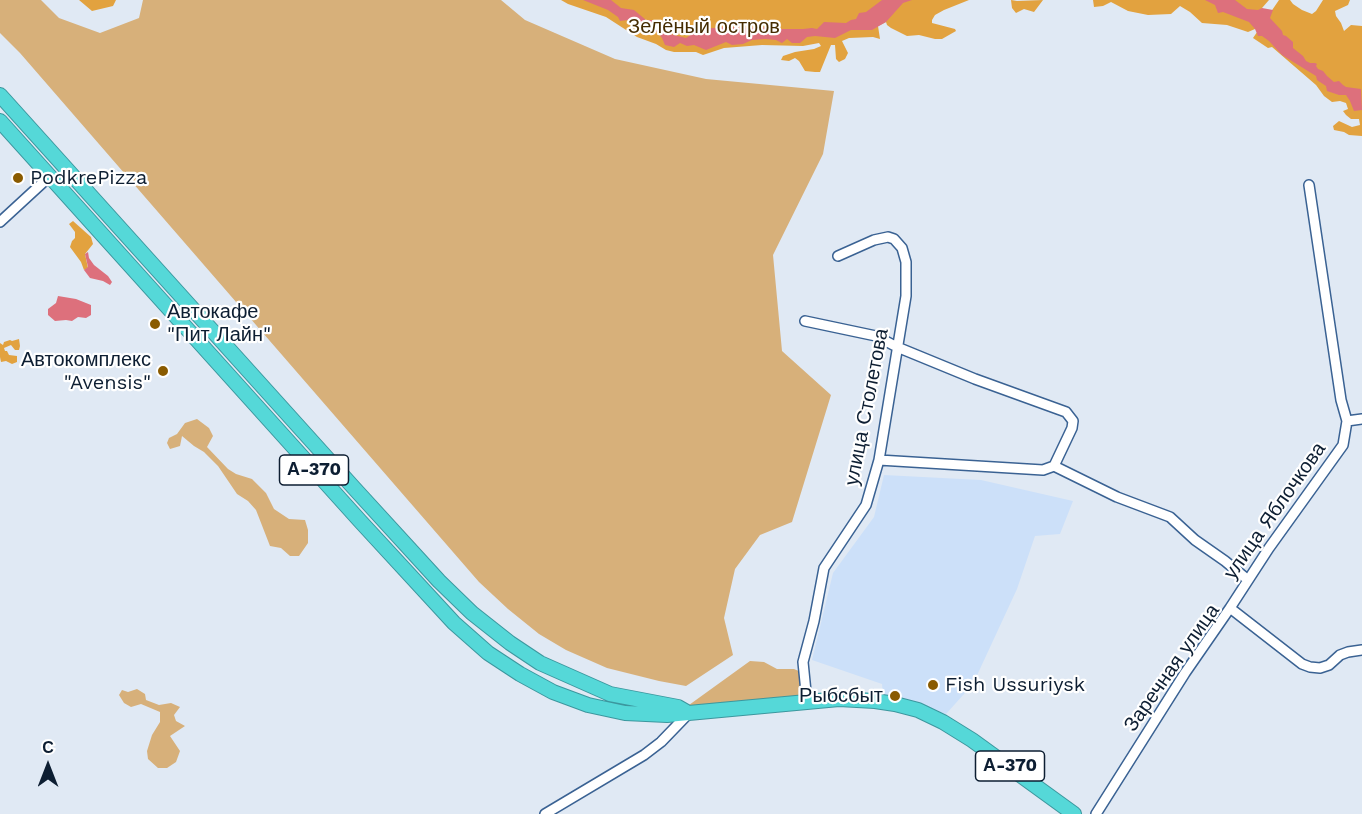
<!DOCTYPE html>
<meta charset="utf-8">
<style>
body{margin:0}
#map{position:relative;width:1362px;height:814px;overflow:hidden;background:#e0e9f4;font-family:"Work Sans",sans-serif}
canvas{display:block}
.north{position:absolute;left:18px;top:736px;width:60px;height:60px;-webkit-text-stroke:4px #fff;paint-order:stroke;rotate:0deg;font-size:16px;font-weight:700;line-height:24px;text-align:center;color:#0d1e32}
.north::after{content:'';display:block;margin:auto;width:21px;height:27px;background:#0d1e32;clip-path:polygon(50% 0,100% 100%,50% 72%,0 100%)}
</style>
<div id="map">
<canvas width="1362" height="814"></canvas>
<div class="north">С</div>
</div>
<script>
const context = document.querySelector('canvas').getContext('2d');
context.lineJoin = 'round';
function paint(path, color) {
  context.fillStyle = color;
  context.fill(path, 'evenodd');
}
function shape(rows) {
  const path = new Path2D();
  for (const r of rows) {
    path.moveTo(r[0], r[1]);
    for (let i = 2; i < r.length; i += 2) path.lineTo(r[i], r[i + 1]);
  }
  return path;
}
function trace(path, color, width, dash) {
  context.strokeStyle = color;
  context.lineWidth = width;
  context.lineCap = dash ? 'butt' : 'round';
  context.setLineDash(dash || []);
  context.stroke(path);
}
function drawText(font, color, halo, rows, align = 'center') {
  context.font = font + ' "Work Sans",sans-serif';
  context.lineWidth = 4.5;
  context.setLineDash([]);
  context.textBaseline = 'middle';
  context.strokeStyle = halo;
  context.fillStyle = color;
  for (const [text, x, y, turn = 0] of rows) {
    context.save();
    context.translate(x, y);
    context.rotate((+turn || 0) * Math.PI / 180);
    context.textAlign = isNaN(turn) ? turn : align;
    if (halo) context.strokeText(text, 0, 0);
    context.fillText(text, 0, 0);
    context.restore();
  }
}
paint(shape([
 [884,475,981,480,1073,501,1060,534,1035,536,1017,589,973,684,946,714,883,696,882,684,812,660,833,573,874,517]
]), '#cce0f9');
paint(shape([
 [0,0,41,0,59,18,100,33,139,18,143,0,501,0,525,20,615,59,706,79,834,91,823,154,773,255,782,351,831,395,792,522,760,535,735,569,724,618,733,655,686,686,659,681,607,668,566,650,539,634,508,609,479,582,20,53,0,33],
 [197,419,209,428,213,436,207,447,228,469,236,474,252,479,266,493,274,509,289,519,305,520,308,530,308,543,299,556,290,556,281,548,270,546,256,510,248,501,237,494,218,466,204,452,194,446,182,436,180,446,170,449,167,443,169,438,177,434,185,423],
 [750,661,764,662,777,669,794,669,801,672,804,696,694,707,689,705],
 [137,689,145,694,146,700,159,705,171,703,180,707,174,715,176,721,185,726,170,736,180,751,176,762,167,768,158,768,148,759,147,751,152,735,160,722,160,712,141,704,131,707,124,703,119,695,122,690,128,692]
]), '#d7b07a');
paint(shape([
 [79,0,116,0,113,6,92,11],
 [561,0,969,0,944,10,935,15,932,20,932,23,955,29,956,31,942,39,935,39,919,35,907,36,891,28,887,25,886,22,878,26,880,39,873,37,849,38,842,41,848,53,845,59,839,62,836,59,835,45,831,45,820,72,815,72,805,71,799,61,795,58,789,61,781,60,783,56,795,52,814,49,821,46,819,43,803,46,762,45,724,48,703,55,696,52,674,52,666,50,656,44,637,37,606,17,568,4],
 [1011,0,1017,1,1043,0,1034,12,1024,9,1016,13,1012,8],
 [1093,0,1269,0,1262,8,1255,29,1248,32,1227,25,1202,23,1190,12,1180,6,1171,14,1148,15,1128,11,1111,2,1103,6,1094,7],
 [1279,0,1290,0,1293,4,1302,10,1312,14,1316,11,1323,0,1350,0,1348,5,1335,11,1336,16,1341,23,1344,31,1351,25,1362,26,1362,136,1349,135,1344,132,1334,130,1333,126,1339,121,1352,127,1360,125,1359,119,1351,119,1346,115,1343,111,1348,109,1346,103,1340,101,1332,102,1324,96,1316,85,1272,47,1268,48,1253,38],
 [73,221,91,237,93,244,85,254,88,268,84,270,81,262,70,247,72,241,75,238,75,232,69,224],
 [10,340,12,341,19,339,20,346,19,350,15,350,11,345,4,348,5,351,7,351,9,355,17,356,17,362,12,364,6,361,1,362,0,357,0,343,3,345,4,342]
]), '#e2a23f');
paint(shape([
 [583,0,611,0,621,8,634,10,646,20,652,20,654,22,661,25,671,25,672,29,670,33,670,34,686,38,700,29,726,27,760,28,766,27,772,29,803,29,812,28,817,29,824,22,846,23,851,20,856,19,859,13,866,12,882,0,912,0,903,3,886,22,872,30,851,30,835,38,815,36,807,37,800,43,792,43,787,39,782,43,776,40,765,39,752,40,743,44,732,45,726,42,706,50,694,45,687,46,680,43,674,47,665,45,662,38,657,32,634,28,628,20,620,21,618,17,608,10],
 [1205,0,1235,0,1247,9,1258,10,1262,8,1273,10,1270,18,1282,31,1283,35,1286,36,1293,42,1293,48,1303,56,1306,61,1310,63,1315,63,1317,64,1316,66,1318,69,1323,71,1327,76,1334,82,1339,81,1343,85,1346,87,1361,89,1362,110,1354,111,1350,101,1346,95,1339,95,1327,91,1326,86,1317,80,1316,76,1282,55,1269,41,1262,36,1258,36,1255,29,1249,22,1223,12,1218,13,1215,5],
 [88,252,89,258,94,265,108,276,112,282,110,285,103,281,90,278,84,270,88,267,85,254],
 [58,296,76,299,91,305,91,315,86,318,78,317,72,321,66,320,55,321,48,315,48,309,56,303]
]), '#dd707c');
const minor = shape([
 [0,222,50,176],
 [805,321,876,336,897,347,975,379,1066,412,1073,421,1072,428,1054,466,1043,470,879,460],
 [1347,421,1362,419],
 [1054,466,1117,497,1170,517,1195,540,1225,561,1248,580],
 [1230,608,1269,548,1343,445,1347,421,1341,400,1309,185],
 [807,702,803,662,814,621,824,568,866,505,879,460,906,296,906,262,902,248,894,239,888,237,874,240,838,256],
 [545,814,644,755,661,742,689,713],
 [1096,814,1185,673,1230,608,1302,664,1310,667,1320,668,1329,665,1340,655,1348,652,1362,650]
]);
const highway = shape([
 [0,95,354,488,439,581,472,613,510,643,540,663,610,694,678,707,685,711],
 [0,121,360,521,454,623,488,653,520,674,553,692,588,705,625,713,667,715,839,699,875,701,895,704,918,710,943,722,972,740,1074,814]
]);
trace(minor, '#3a6293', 12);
trace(highway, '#3c979e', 16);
trace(minor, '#fff', 9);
trace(highway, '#55d8d8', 14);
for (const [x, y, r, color] of [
 [18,178,6,"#8a5b00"],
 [155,324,6,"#8a5b00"],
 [163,371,6,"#8a5b00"],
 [933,685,6,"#8a5b00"],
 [895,696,6,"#8a5b00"]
]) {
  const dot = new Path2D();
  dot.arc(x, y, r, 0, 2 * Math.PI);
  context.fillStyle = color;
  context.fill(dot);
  trace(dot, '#fff', 2);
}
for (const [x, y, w] of [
 [314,470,69],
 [1010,766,69]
]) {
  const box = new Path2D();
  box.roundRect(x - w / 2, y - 15, w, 30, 4.5);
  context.fillStyle = '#fff';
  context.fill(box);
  trace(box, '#0d1e32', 1.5);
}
drawText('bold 18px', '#0d1e32', null, [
 ["А-370",314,470],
 ["А-370",1010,766]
]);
drawText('20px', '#452c01', '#fff', [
 ["Зелёный остров",704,27]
]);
drawText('20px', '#0d1e32', '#fff', [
 ["PodkrePizza",30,178],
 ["Автокафе",167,312],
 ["\"Пит Лайн\"",167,335],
 ["Автокомплекс",151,360,"right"],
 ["\"Avensis\"",151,383,"right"],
 ["Fish Ussuriysk",945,685],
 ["Рыбсбыт",883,696,"right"]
], 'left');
drawText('20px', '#0d1e32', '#fff', [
 ["улица Столетова",867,407,-79],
 ["улица Яблочкова",1275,511,-55],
 ["Заречная улица",1172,668,-55]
]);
</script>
